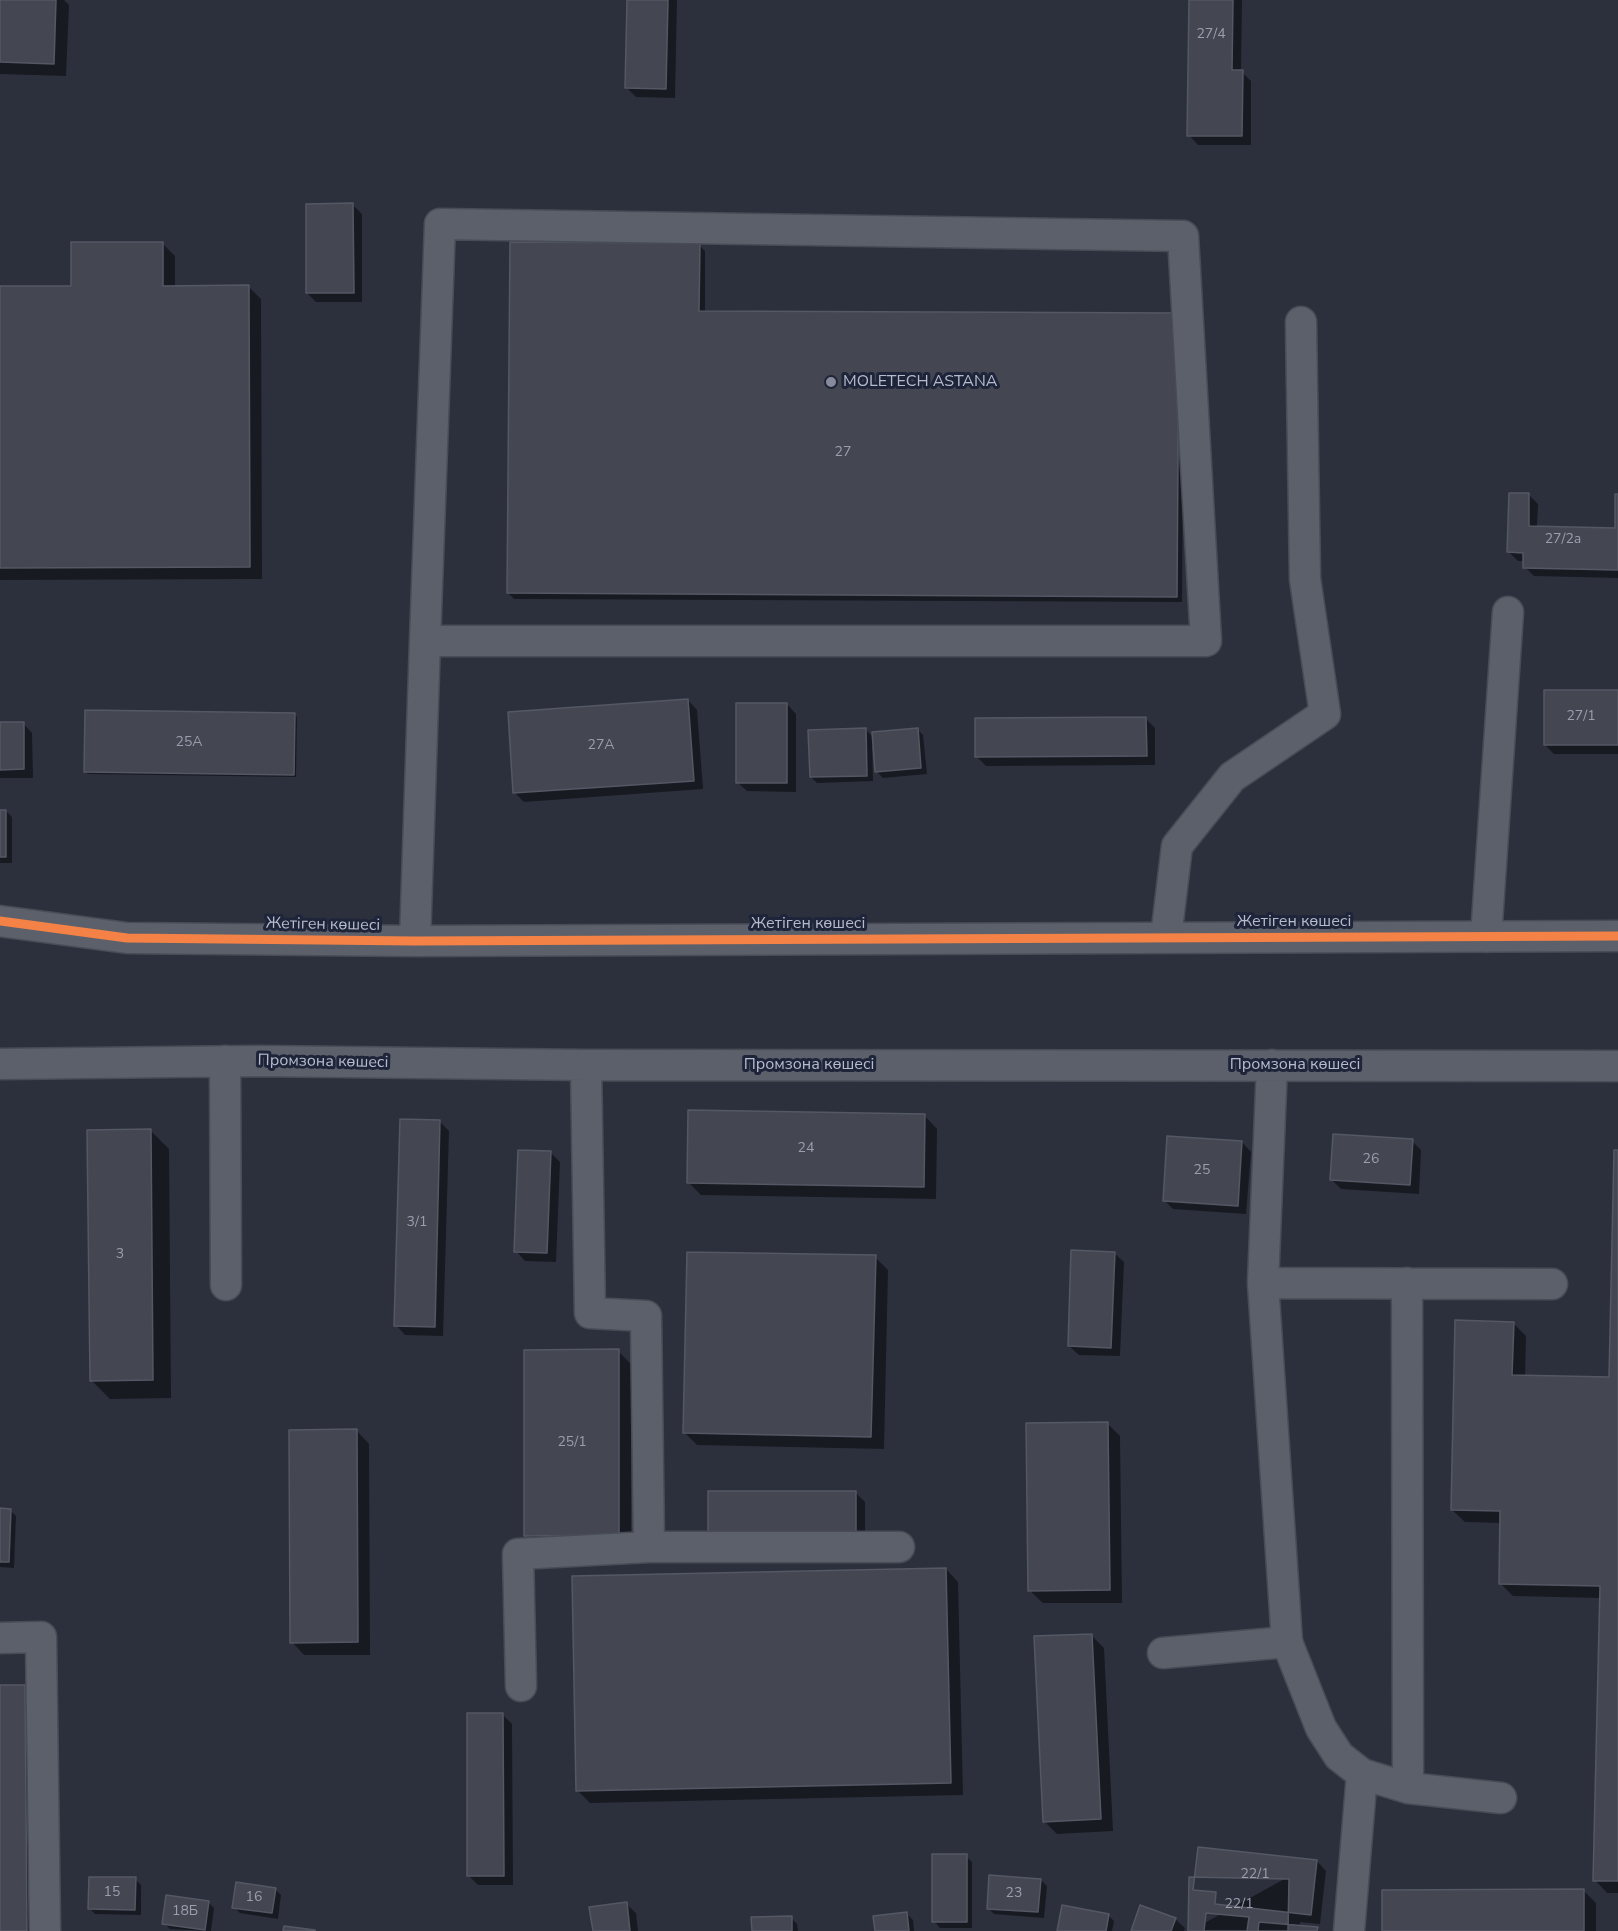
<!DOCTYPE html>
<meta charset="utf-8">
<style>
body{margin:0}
canvas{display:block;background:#2c303d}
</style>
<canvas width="1618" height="1931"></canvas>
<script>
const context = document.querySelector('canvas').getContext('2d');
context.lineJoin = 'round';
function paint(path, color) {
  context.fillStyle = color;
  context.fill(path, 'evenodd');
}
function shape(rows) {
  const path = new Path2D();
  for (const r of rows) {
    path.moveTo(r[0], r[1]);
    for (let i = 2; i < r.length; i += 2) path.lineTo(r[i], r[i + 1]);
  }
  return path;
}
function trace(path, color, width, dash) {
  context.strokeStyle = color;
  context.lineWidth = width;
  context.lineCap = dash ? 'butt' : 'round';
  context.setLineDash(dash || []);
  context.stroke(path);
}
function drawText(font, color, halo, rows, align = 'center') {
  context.font = font + ' "Nunito Sans",sans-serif';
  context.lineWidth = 6;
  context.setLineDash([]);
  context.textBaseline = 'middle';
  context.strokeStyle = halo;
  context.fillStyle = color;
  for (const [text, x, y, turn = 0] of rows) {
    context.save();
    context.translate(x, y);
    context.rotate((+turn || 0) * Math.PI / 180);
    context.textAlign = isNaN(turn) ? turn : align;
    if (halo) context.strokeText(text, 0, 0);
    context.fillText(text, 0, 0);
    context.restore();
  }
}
paint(shape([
 [0,0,64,0,69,5,66,76,0,74],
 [629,0,677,0,675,98,636,97,627,88],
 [1191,0,1242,0,1241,71,1251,81,1251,145,1198,145,1189,135],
 [353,205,362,214,362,302,316,302,307,293],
 [162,243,175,256,175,287,249,287,261,299,262,579,0,580,0,288,73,287],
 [699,245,705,251,705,313,1184,321,1182,602,514,599,508,593],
 [1529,495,1538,504,1537,527,1616,529,1618,496,1618,578,1534,576,1525,567,1525,561,1518,561,1509,552],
 [1618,691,1618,754,1554,754,1545,745],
 [688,700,697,710,703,789,524,802,514,792],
 [787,704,796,714,796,792,747,791,737,782],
 [294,714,297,717,296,777,88,774,86,772],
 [1146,719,1155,728,1155,765,986,766,977,757],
 [23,723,32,733,33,778,0,778,0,724],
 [917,729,923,735,927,774,883,778,877,772,874,746,872,746,873,781,817,783,811,777,866,730,874,738],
 [0,811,6,811,12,817,12,863,0,863],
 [925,1116,937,1129,936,1199,701,1195,688,1182],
 [440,1122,449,1131,443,1336,405,1335,396,1325],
 [150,1130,169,1149,171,1398,110,1399,91,1380],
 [1412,1141,1421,1150,1419,1194,1341,1189,1332,1180],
 [1242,1142,1251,1152,1246,1214,1173,1209,1164,1200],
 [1618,1151,1618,1893,1607,1893,1595,1880,1601,1598,1513,1596,1500,1583,1501,1523,1465,1522,1452,1510,1513,1323,1526,1336,1525,1377,1611,1379],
 [550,1152,560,1162,556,1262,525,1261,516,1251],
 [1114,1253,1124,1262,1120,1356,1079,1355,1069,1346],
 [875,1257,888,1270,884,1449,697,1445,684,1432],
 [618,1351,631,1364,631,1547,539,1548,526,1535],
 [1107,1423,1120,1436,1122,1603,1043,1603,1030,1591],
 [357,1431,369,1444,370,1655,304,1655,292,1642],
 [710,1493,856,1493,865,1502,865,1551],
 [0,1510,10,1510,16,1516,14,1568,0,1567],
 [946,1569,958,1582,963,1795,590,1803,577,1790],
 [1091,1635,1104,1648,1113,1831,1057,1834,1044,1821],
 [0,1687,24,1687,37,1699,39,1931,0,1931],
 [503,1715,512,1724,513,1885,478,1885,469,1876],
 [966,1856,972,1862,972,1928,940,1928,934,1921],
 [1317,1861,1326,1871,1320,1924,1300,1922,1300,1927,1320,1931,1190,1931],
 [135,1879,141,1885,141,1915,95,1914,89,1908],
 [1041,1880,1047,1886,1044,1918,994,1914,988,1908],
 [275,1889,281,1895,278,1919,240,1913,234,1907],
 [1583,1890,1596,1903,1596,1931,1383,1931],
 [208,1902,214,1908,211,1931,170,1929,164,1923],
 [626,1904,636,1913,638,1931,594,1931],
 [907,1914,913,1920,914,1931,876,1931],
 [1108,1915,1114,1921,1112,1931,1058,1931],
 [791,1918,797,1924,798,1931,753,1931],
 [1175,1919,1185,1928,1184,1931,1132,1931]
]), '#0007');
const building = shape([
 [0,0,56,0,54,64,0,62,0,0],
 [627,0,668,0,666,89,625,88,627,0],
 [1189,0,1233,0,1232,70,1243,70,1242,136,1187,136,1189,0],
 [353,203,354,293,306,293,306,204,353,203],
 [71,242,163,242,163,286,249,285,250,567,0,568,0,286,71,286,71,242],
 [510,242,700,243,699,311,1179,313,1177,597,507,593,510,242],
 [1509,493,1529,493,1529,526,1615,528,1615,494,1618,494,1618,570,1523,568,1523,553,1507,552,1509,493],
 [1544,690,1618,690,1618,745,1544,745,1544,690],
 [688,699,694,781,513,793,508,712,688,699],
 [736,703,787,703,787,783,736,783,736,703],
 [85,710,295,713,294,775,84,772,85,710],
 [1146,717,1147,756,975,757,975,718,1146,717],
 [0,722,24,722,24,769,0,770,0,722],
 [866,728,867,776,810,777,808,730,866,728],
 [918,728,921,768,875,772,872,732,918,728],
 [0,810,6,810,6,857,0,857,0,810],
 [688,1110,925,1114,924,1187,687,1183,688,1110],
 [400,1119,440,1120,435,1327,394,1326,400,1119],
 [151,1129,153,1380,90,1381,87,1130,151,1129],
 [1333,1134,1413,1139,1410,1185,1330,1180,1333,1134],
 [1167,1136,1242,1141,1238,1206,1163,1201,1167,1136],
 [518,1150,551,1151,547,1253,514,1252,518,1150],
 [1614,1150,1618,1150,1618,1881,1593,1881,1600,1586,1499,1584,1500,1511,1451,1510,1455,1320,1514,1322,1512,1375,1609,1377,1614,1150],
 [1071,1250,1115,1252,1111,1348,1068,1346,1071,1250],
 [687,1252,876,1255,871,1437,683,1433,687,1252],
 [619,1349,619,1535,524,1536,524,1350,619,1349],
 [1108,1422,1110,1590,1028,1591,1026,1423,1108,1422],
 [357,1429,358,1642,290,1643,289,1430,357,1429],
 [708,1491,856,1491,856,1543,708,1542,708,1491],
 [0,1508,11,1509,9,1562,0,1562,0,1508],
 [946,1568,951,1783,576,1791,572,1576,946,1568],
 [1092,1634,1101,1819,1043,1822,1034,1636,1092,1634],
 [0,1685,25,1685,27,1931,0,1931,0,1685],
 [467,1713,503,1713,504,1876,467,1876,467,1713],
 [1198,1847,1317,1860,1311,1915,1215,1904,1216,1892,1193,1890,1198,1847],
 [932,1854,967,1854,967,1922,932,1922,932,1854],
 [989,1875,1041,1879,1038,1912,987,1909,989,1875],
 [89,1877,136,1877,135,1910,88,1909,89,1877],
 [1189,1877,1289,1879,1288,1931,1188,1931,1189,1877],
 [236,1882,276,1888,272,1913,232,1908,236,1882],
 [1584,1889,1584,1931,1382,1931,1382,1890,1584,1889],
 [166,1895,209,1901,205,1930,162,1924,166,1895],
 [627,1902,630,1931,593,1931,589,1907,627,1902],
 [1062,1905,1109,1914,1106,1931,1057,1931,1062,1905],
 [1140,1905,1176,1918,1171,1931,1131,1931,1140,1905],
 [907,1912,909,1931,875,1931,873,1916,907,1912],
 [1206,1913,1249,1917,1247,1931,1204,1931,1206,1913],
 [792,1916,792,1931,752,1931,751,1917,792,1916],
 [1259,1922,1318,1927,1317,1931,1258,1931,1259,1922],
 [284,1926,315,1930,315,1931,283,1931,284,1926]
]);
paint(building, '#444752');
trace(building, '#545864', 1.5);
const minor = shape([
 [0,921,127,938,415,941,1618,936],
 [1166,937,1177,846,1232,777,1325,714,1305,579,1301,322],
 [1486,937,1508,612],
 [415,941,425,641,440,224,1183,236,1206,641,425,641],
 [225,1061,226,1285],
 [0,1064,259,1061,586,1065,1618,1066],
 [586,1065,590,1313,646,1316,649,1547,899,1547],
 [1263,1283,1552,1284],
 [1407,1283,1408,1788],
 [0,1638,41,1637,45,1931],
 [1287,1642,1321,1728,1339,1756,1362,1774,1408,1788,1501,1798],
 [1163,1653,1287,1642,1263,1283,1272,1065],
 [521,1686,518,1554,649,1547],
 [1349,1931,1362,1774]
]);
trace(minor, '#484c56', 33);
trace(minor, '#5c606a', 30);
trace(shape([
 [0,921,127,938,415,941,1618,936]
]), '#f48246', 9);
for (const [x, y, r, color] of [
 [831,382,6,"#868a9b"]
]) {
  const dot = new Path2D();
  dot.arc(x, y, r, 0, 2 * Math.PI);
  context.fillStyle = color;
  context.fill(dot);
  trace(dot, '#1e2439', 2);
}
drawText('14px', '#9a9eae', null, [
 ["27/4",1211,35],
 ["27",843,453],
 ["27/2а",1563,540],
 ["27/1",1581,717],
 ["25А",189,743],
 ["27А",601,746],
 ["24",806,1149],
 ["26",1371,1160],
 ["25",1202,1171],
 ["3/1",417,1223],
 ["3",120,1255],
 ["25/1",572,1443],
 ["22/1",1255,1875],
 ["15",112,1893],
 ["23",1014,1894],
 ["16",254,1898],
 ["22/1",1239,1905],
 ["18Б",185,1912]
]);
drawText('16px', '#b6bbcd', '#1e2439', [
 ["MOLETECH ASTANA",843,382]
], 'left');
drawText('16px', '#b6bbcd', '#1e2439', [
 ["Жетіген көшесі",1294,922],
 ["Жетіген көшесі",808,924],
 ["Жетіген көшесі",323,925,1],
 ["Промзона көшесі",323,1062,1],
 ["Промзона көшесі",809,1065],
 ["Промзона көшесі",1295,1065]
]);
</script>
